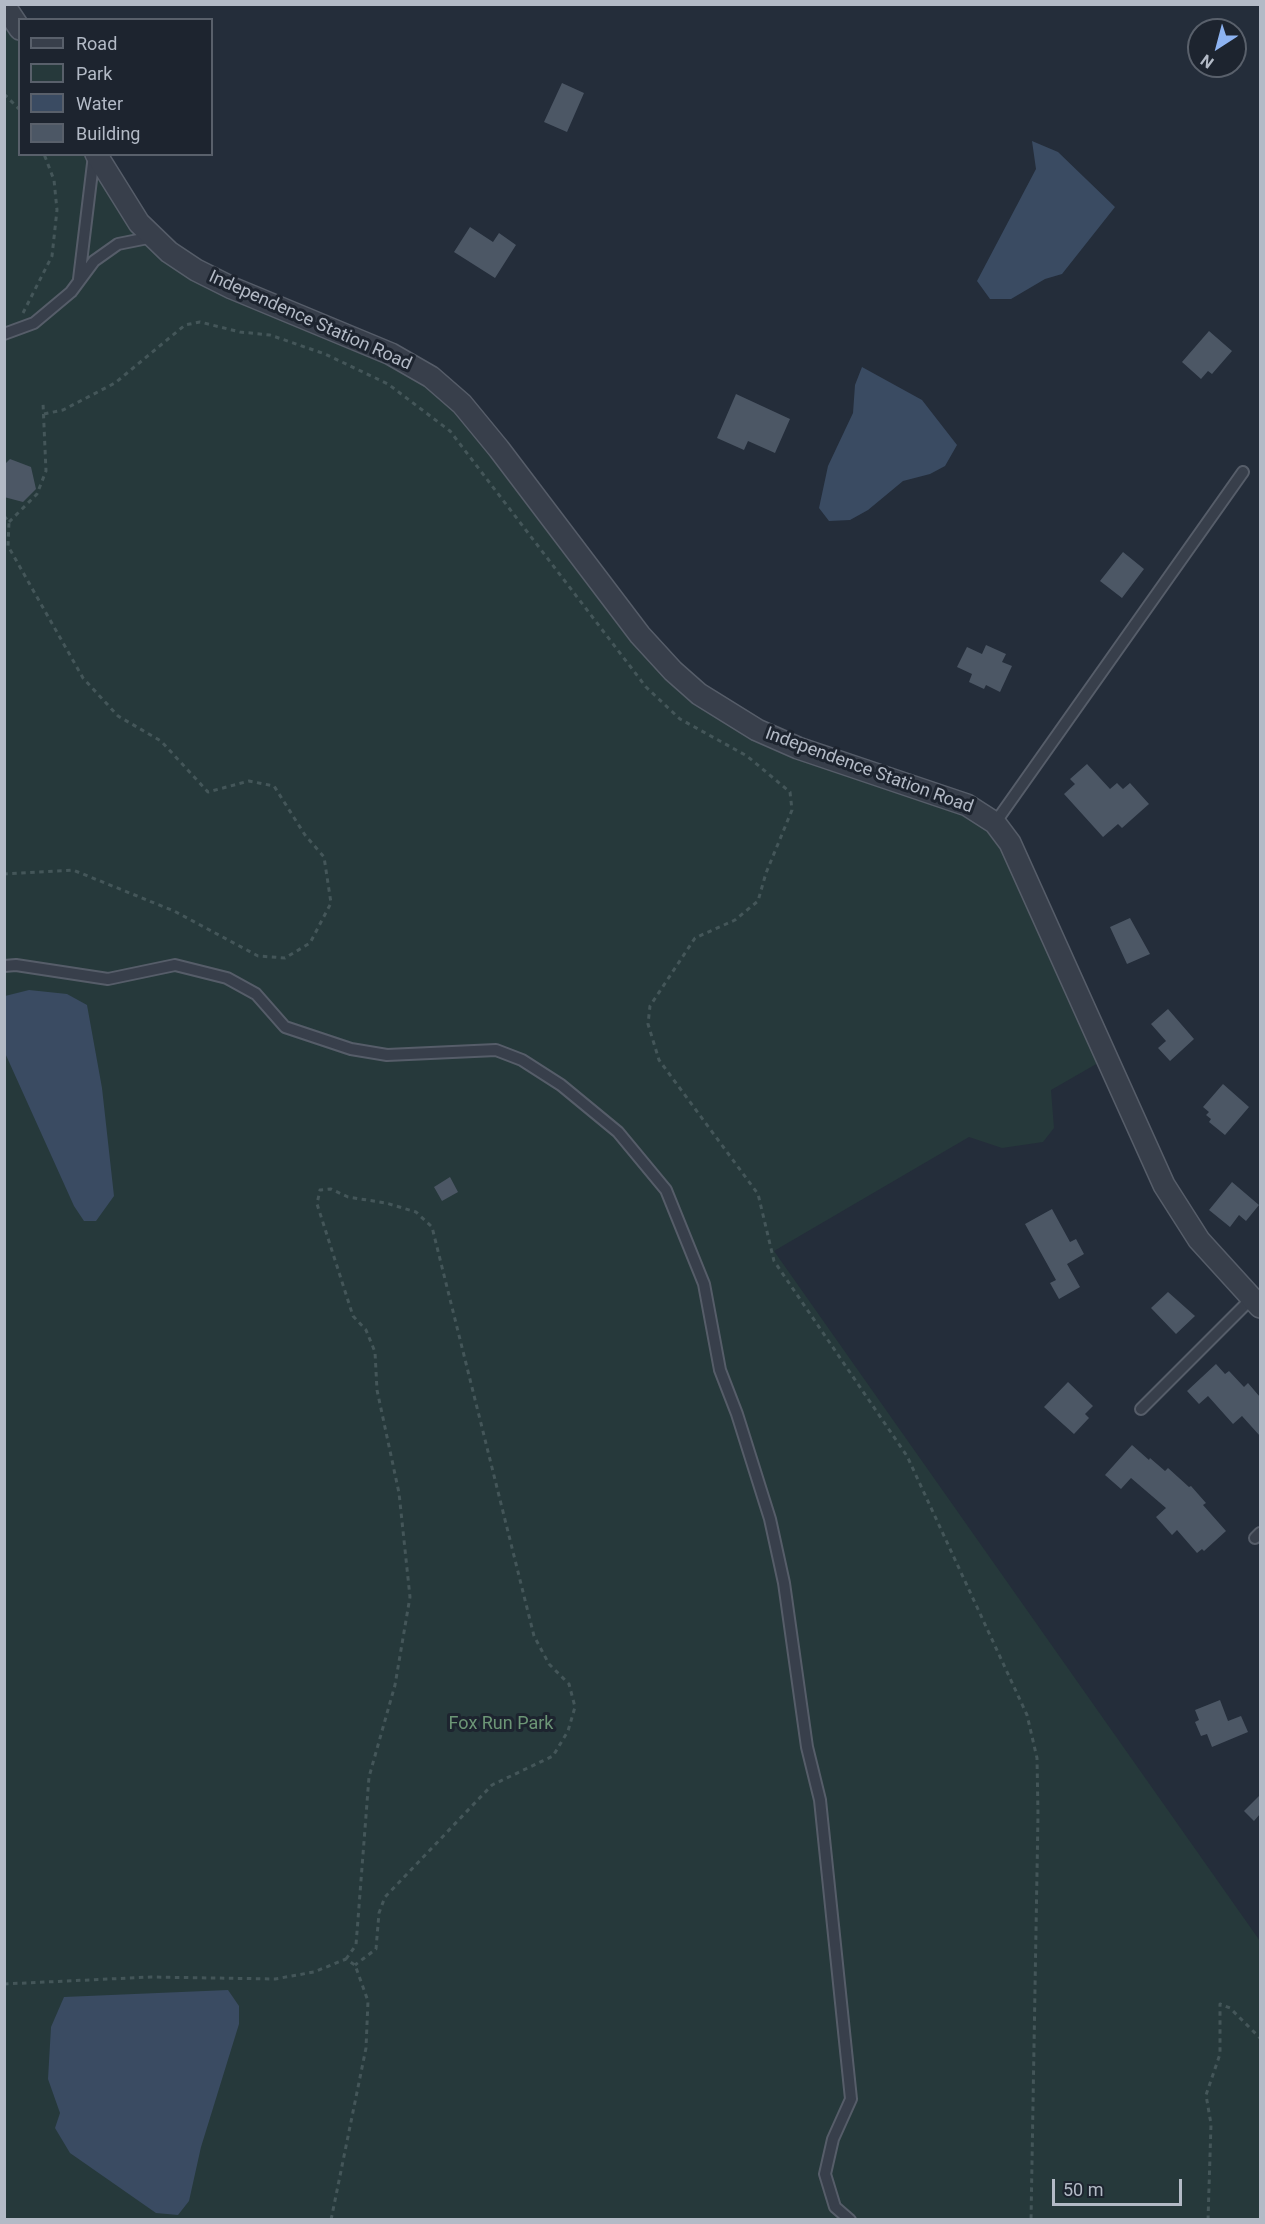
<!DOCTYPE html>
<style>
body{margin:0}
#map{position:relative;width:1265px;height:2224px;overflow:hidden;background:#242d3a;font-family:Roboto,sans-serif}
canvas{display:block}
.frame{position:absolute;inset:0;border:6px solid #b3bac6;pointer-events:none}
.legend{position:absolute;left:18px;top:18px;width:195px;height:138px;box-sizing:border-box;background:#1d242f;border:2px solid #59606b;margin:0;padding:8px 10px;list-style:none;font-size:18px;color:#b3bac6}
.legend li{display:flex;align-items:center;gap:12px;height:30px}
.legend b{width:30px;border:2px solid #59606b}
.north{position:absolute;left:1187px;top:18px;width:60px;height:60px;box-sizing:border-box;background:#1d242f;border:2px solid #59606b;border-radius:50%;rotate:216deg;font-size:16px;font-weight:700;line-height:24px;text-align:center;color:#b3bac6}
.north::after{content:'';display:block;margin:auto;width:21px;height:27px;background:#8db3f1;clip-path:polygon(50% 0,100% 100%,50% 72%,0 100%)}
.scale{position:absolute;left:1052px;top:2179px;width:130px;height:27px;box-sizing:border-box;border:3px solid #b3bac6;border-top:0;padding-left:8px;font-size:18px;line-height:21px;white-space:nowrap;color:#b3bac6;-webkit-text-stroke:4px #1d242f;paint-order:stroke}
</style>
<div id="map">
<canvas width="1265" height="2224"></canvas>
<div class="frame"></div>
<ul class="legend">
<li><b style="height:8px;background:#383f4b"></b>Road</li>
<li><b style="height:16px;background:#26393b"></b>Park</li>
<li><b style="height:16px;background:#3a4b62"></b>Water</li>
<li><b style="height:16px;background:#4c5765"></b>Building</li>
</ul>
<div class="north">N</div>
<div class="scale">50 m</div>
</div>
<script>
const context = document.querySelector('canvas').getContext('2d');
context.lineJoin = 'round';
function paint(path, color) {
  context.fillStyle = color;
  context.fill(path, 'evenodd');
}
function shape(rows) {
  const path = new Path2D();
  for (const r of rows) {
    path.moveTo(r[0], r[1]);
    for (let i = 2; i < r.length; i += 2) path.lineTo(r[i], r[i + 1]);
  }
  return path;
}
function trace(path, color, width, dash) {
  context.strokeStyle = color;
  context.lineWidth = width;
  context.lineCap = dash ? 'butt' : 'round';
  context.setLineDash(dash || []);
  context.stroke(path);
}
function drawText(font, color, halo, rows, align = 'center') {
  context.font = font + ' Roboto,sans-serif';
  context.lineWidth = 6;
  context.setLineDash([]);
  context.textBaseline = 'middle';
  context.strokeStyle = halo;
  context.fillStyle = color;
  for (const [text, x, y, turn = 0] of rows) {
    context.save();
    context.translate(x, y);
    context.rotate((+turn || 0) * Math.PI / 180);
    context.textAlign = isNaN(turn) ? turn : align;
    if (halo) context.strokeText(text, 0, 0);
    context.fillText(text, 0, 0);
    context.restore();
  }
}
paint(shape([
 [5,5,19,29,20,154,96,155,169,252,431,377,699,694,995,823,1105,1059,1051,1090,1054,1128,1043,1142,1002,1148,969,1137,774,1251,1260,1941,1260,2219,5,2219]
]), '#26393b');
paint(shape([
 [1032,141,1058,152,1115,207,1062,274,1045,279,1011,299,990,299,977,281,1036,169],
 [862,367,922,400,957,445,945,466,930,474,903,481,868,510,850,520,829,521,819,508,828,466,853,413,855,385],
 [29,990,67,994,87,1005,102,1088,114,1196,96,1221,84,1221,74,1206,5,1053,5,996],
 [228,1990,239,2006,239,2024,201,2147,189,2201,178,2215,156,2213,70,2153,55,2128,60,2113,48,2079,51,2027,64,1997]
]), '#3a4b62');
paint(shape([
 [562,83,584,93,567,132,544,122],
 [470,227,493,242,499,233,516,245,495,278,454,252],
 [1209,331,1232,351,1212,374,1208,371,1201,379,1182,362],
 [736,394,790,419,775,453,748,441,744,450,717,438],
 [10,459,31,467,36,489,23,502,4,497,4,465],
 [1123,552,1144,569,1122,598,1100,581],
 [986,645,1006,654,1002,662,1012,666,1000,692,986,685,984,689,969,682,972,674,957,667,967,647,982,654],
 [1087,764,1110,789,1117,783,1123,789,1130,783,1149,804,1122,828,1118,824,1103,837,1064,794,1075,784,1070,779],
 [1130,918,1150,954,1127,964,1110,927],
 [1168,1009,1194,1039,1170,1061,1158,1048,1166,1041,1151,1024],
 [1223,1084,1249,1107,1225,1135,1209,1122,1211,1119,1206,1115,1209,1112,1203,1107],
 [450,1177,458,1192,442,1201,434,1187],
 [1232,1182,1259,1205,1246,1221,1239,1215,1230,1227,1209,1210],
 [1052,1209,1070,1242,1076,1239,1084,1254,1067,1264,1080,1287,1059,1299,1050,1283,1056,1280,1025,1224],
 [1168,1292,1195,1316,1176,1334,1151,1308],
 [1216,1364,1225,1374,1229,1371,1244,1387,1248,1383,1260,1397,1260,1436,1242,1416,1233,1424,1208,1396,1199,1404,1187,1391],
 [1068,1382,1093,1406,1085,1414,1089,1418,1074,1434,1044,1407],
 [1132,1445,1149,1460,1150,1458,1165,1471,1168,1468,1189,1487,1191,1486,1206,1503,1203,1505,1226,1531,1204,1551,1202,1549,1197,1553,1177,1530,1172,1535,1156,1517,1166,1508,1131,1478,1121,1489,1105,1475],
 [1220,1700,1228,1721,1241,1716,1248,1732,1212,1747,1207,1734,1201,1736,1195,1722,1199,1720,1195,1710],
 [1260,1795,1260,1814,1254,1821,1244,1811]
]), '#4c5765');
const service = shape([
 [79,279,94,155],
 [4,334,34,323,71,292,94,261,118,244,153,237],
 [995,823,1243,472],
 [4,966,16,965,108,979,175,965,227,978,256,994,285,1027,351,1049,387,1055,496,1050,522,1060,561,1085,618,1132,666,1190,704,1284,720,1370,737,1414,770,1519,784,1583,807,1747,820,1800,851,2099,833,2139,825,2174,835,2207,850,2220],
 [1141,1409,1252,1298],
 [1255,1538,1260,1533]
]);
const minor = shape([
 [4,5,20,29],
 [96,154,139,223,169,252,196,270,232,288,391,354,431,377,462,404,499,449,640,635,673,671,699,694,757,730,798,748,967,805,995,823,1010,843,1164,1185,1199,1240,1260,1307]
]);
trace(service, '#565d69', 14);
trace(minor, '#565d69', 24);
trace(shape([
 [4,94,20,110],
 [23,313,52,256,57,210,54,180,44,154],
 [44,414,63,410,115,383,185,325,200,322,240,332,270,335,325,354,388,384,450,431,646,687,680,719,747,756,790,792,792,810,766,873,758,901,735,920,695,938,650,1006,648,1024,659,1060,758,1194,774,1261,907,1456,1027,1715,1037,1758,1038,1815,1031,2220],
 [4,516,9,522,8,546,83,678,118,716,161,741,208,792,249,781,274,786,305,835,324,857,331,903,310,943,285,958,258,956,174,911,73,870,4,874],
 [9,522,37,494,46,471,43,403],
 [346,1959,356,1945,369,1777,395,1685,410,1597,399,1493,377,1390,375,1352,366,1330,353,1316,317,1204,320,1190,331,1189,348,1197,386,1203,416,1212,432,1227,534,1636,549,1664,569,1684,575,1707,568,1731,553,1756,492,1785,385,1897,379,1913,376,1949,355,1965],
 [4,1984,151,1977,275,1979,314,1972,346,1959,355,1965,368,2001,366,2048,331,2220],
 [1208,2220,1211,2124,1206,2095,1220,2054,1220,2004,1230,2008,1260,2038]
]), '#445659', 3, [4.5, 4.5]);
trace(service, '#383f4b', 10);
trace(minor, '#383f4b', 21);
drawText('18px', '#b3bac6', '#1d242f', [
 ["Independence Station Road",310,321,24],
 ["Independence Station Road",869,771,20]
]);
drawText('18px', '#6c9676', '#1d242f', [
 ["Fox Run Park",501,1724]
]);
</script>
